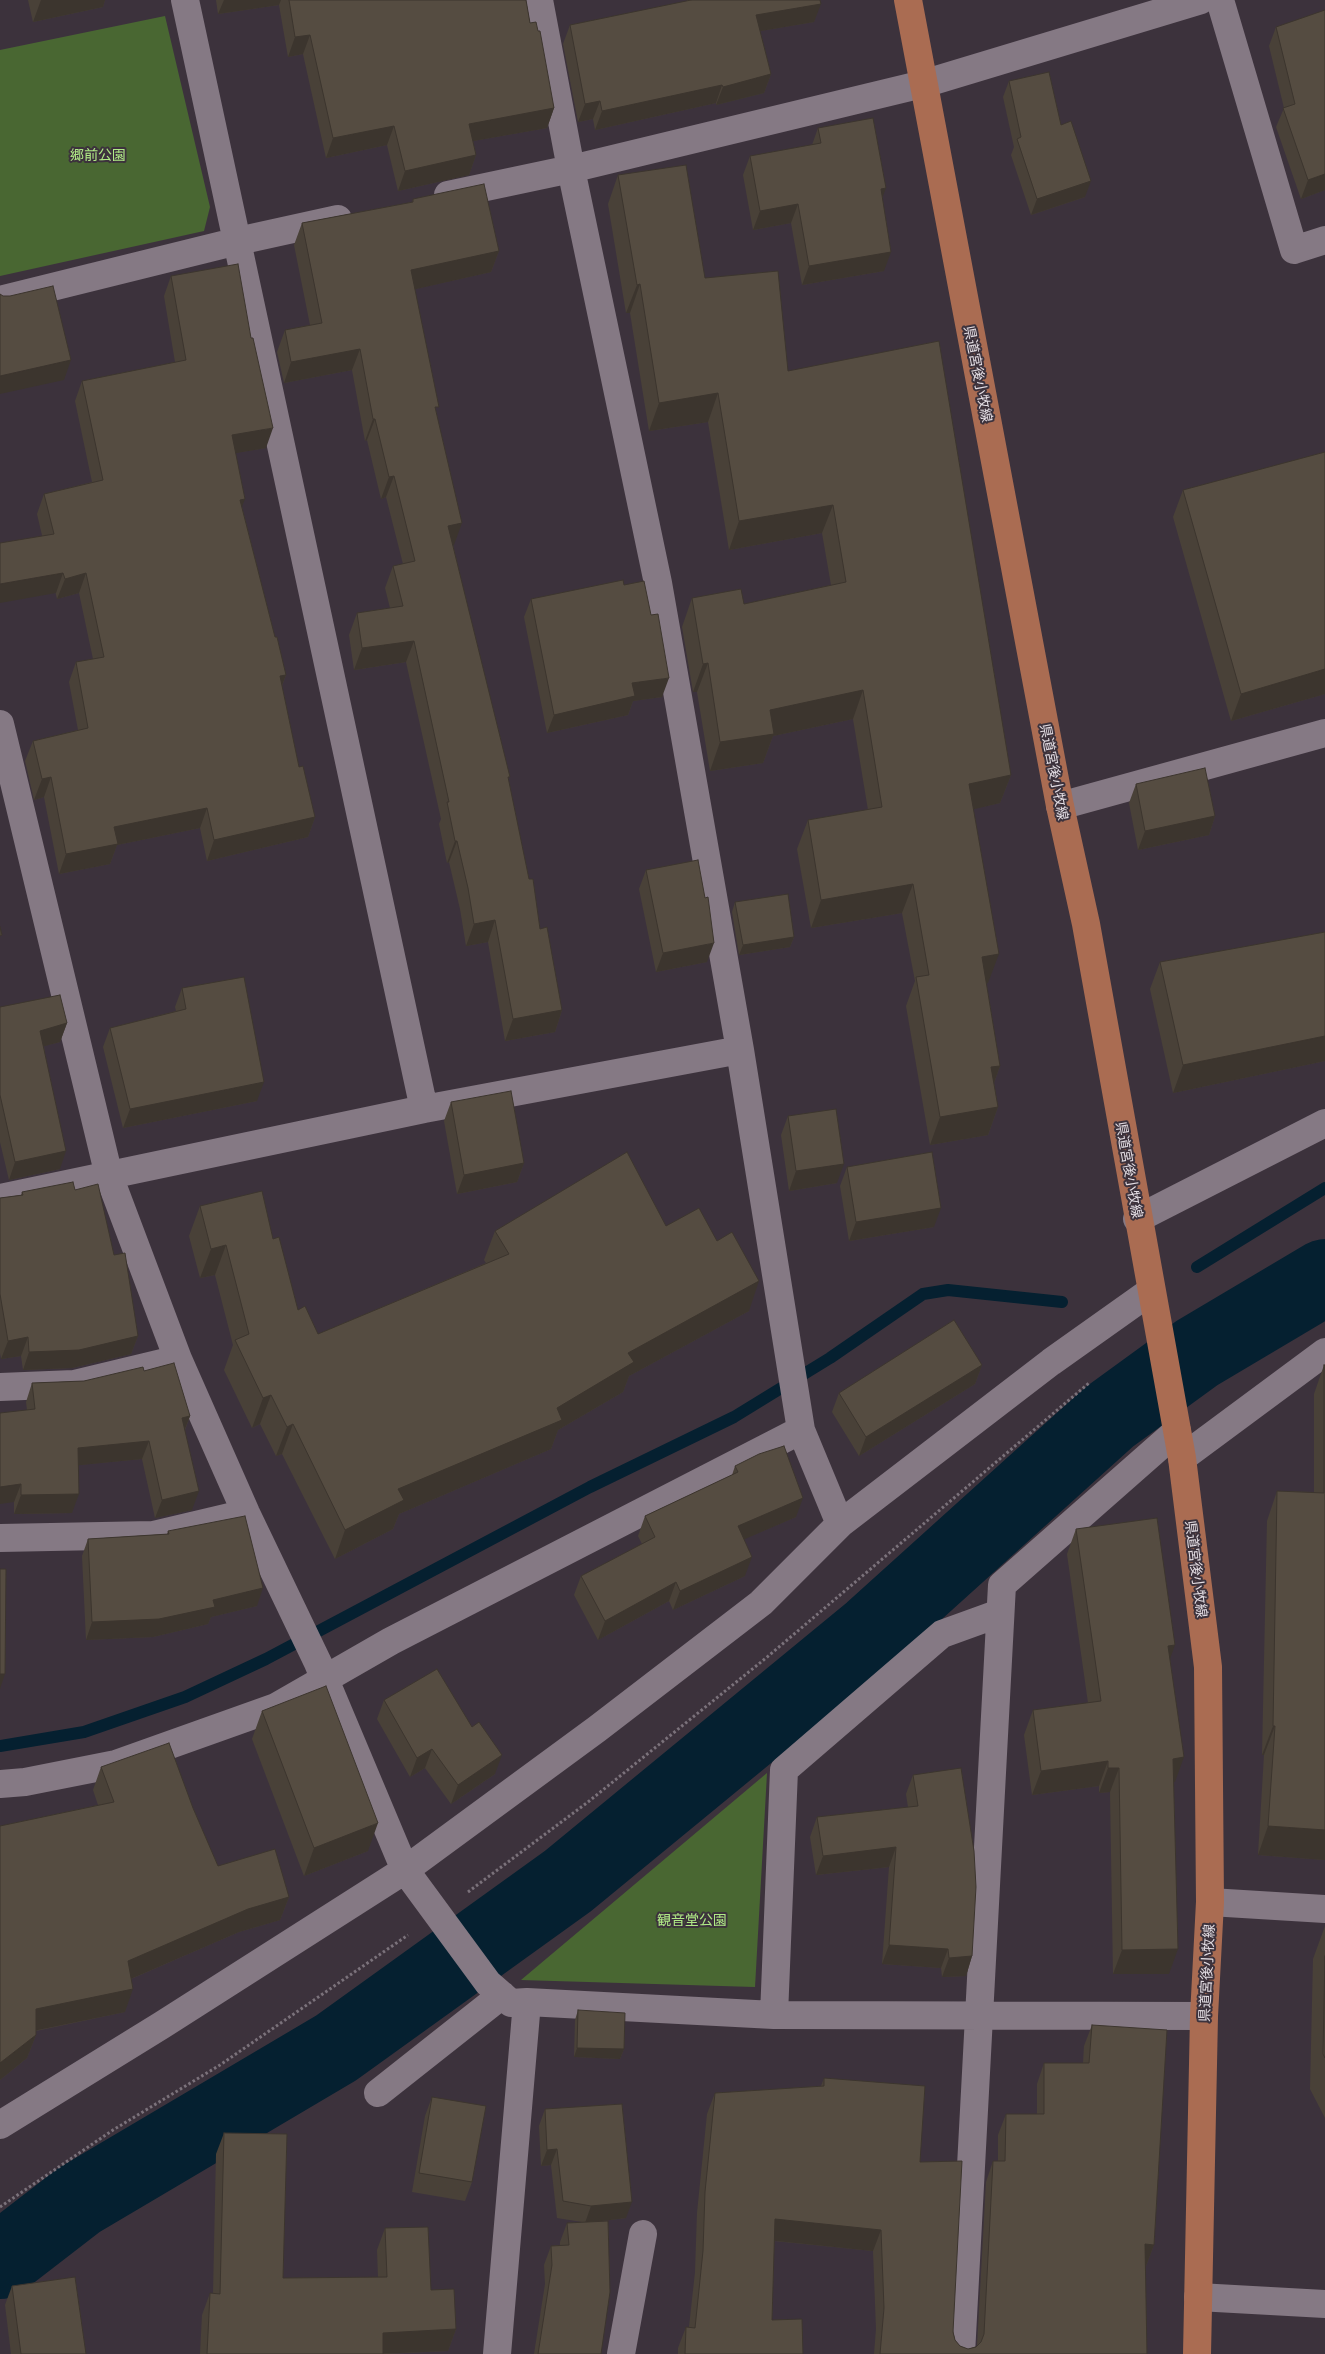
<!DOCTYPE html>
<meta charset="utf-8">
<style>
body{margin:0}
canvas{display:block;background:#3c323c}
</style>
<canvas width="1325" height="2354"></canvas>
<script>
const context = document.querySelector('canvas').getContext('2d');
context.lineJoin = 'round';
function paint(path, color) {
  context.fillStyle = color;
  context.fill(path, 'evenodd');
}
function shape(rows) {
  const path = new Path2D();
  for (const r of rows) {
    path.moveTo(r[0], r[1]);
    for (let i = 2; i < r.length; i += 2) path.lineTo(r[i], r[i + 1]);
  }
  return path;
}
function trace(path, color, width, dash) {
  context.strokeStyle = color;
  context.lineWidth = width;
  context.lineCap = dash ? 'butt' : 'round';
  context.setLineDash(dash || []);
  context.stroke(path);
}
function drawText(font, color, halo, rows, align = 'center') {
  context.font = font + ' Ubuntu,"Noto Sans JP",sans-serif';
  context.lineWidth = 4;
  context.setLineDash([]);
  context.textBaseline = 'middle';
  context.strokeStyle = halo;
  context.fillStyle = color;
  for (const [text, x, y, turn = 0] of rows) {
    context.save();
    context.translate(x, y);
    context.rotate((+turn || 0) * Math.PI / 180);
    context.textAlign = isNaN(turn) ? turn : align;
    if (halo) context.strokeText(text, 0, 0);
    context.fillText(text, 0, 0);
    context.restore();
  }
}
paint(shape([
 [165,16,210,207,204,231,0,276,0,50],
 [767,1773,755,1987,521,1980]
]), '#496732');
trace(shape([
 [1197,1267,1325,1188],
 [0,1746,84,1732,185,1697,266,1659,590,1487,734,1417,830,1358,923,1294,948,1290,1062,1302]
]), '#052030', 12);
trace(shape([
 [0,2261,79,2200,336,2048,568,1881,872,1631,1109,1417,1197,1353,1325,1277]
]), '#052030', 76);
trace(shape([
 [468,1892,588,1802,766,1658,1089,1383],
 [0,2207,113,2130,220,2065,408,1935]
]), '#7b727b', 3, [2.5, 2.5]);
trace(shape([
 [185,0,424,1109],
 [539,0,571,169,658,583,740,1050,801,1430,840,1524],
 [1220,0,1294,250,1325,240],
 [448,195,571,169,923,84,1201,0],
 [0,300,238,241,338,219],
 [0,724,109,1176,178,1359,246,1513,318,1663,405,1870,488,1983,511,2003,527,2002],
 [1060,806,1325,733],
 [0,1198,424,1109,740,1050],
 [1137,1219,1325,1123],
 [0,1387,74,1384,178,1359],
 [1182,1458,1325,1352],
 [0,1538,153,1535,246,1513],
 [0,1784,25,1782,116,1764,276,1707,391,1641,801,1430],
 [1210,1902,1325,1909],
 [774,2015,784,1770,942,1634,1000,1613],
 [378,2093,502,1995],
 [0,2125,162,2025,405,1870,597,1729,761,1603,840,1524,1051,1362,1151,1291],
 [1198,2297,1325,2304],
 [497,2354,527,2002,774,2015,1204,2016],
 [621,2354,643,2234],
 [961,2354,1002,1585,1177,1431]
]), '#857984', 28);
trace(shape([
 [908,0,1060,806,1086,924,1182,1458,1208,1667,1210,1902,1204,2016,1197,2354]
]), '#aa6c52', 28);
paint(shape([
 [28,0,105,0,103,7,33,22],
 [216,0,526,0,530,23,554,108,547,128,473,141,476,155,469,175,398,191,387,145,326,158,303,54,288,57,279,5,218,14],
 [687,0,820,0,814,22,760,31,771,74,764,93,716,105,716,103,595,130,593,119,578,122,563,44,570,25,687,1],
 [1276,27,1325,190,1301,199,1276,127,1284,108,1269,46],
 [1009,81,1061,125,1085,197,1031,215,1011,155,1014,147,1003,97],
 [818,128,882,198,884,271,802,285,791,223,753,230,743,175,750,156,812,145],
 [618,175,705,278,788,371,1011,775,1000,803,973,809,988,983,986,983,1000,1066,994,1083,998,1107,988,1135,930,1145,906,1006,915,981,902,913,811,928,797,849,808,820,868,810,853,719,773,736,763,763,710,771,697,692,693,692,682,627,692,598,744,604,831,585,822,533,729,550,708,422,649,431,630,313,626,313,608,204],
 [413,199,499,251,491,272,415,289,436,413,454,545,453,545,508,781,540,929,562,1010,555,1032,505,1041,488,942,466,946,460,909,449,862,447,863,439,824,441,819,406,662,354,670,349,635,357,613,390,608,385,588,393,566,403,564,386,497,381,499,367,440,365,441,352,370,284,383,277,352,285,330,310,325,294,245,302,223,412,202],
 [171,276,266,448,235,453,242,507,275,637,286,675,282,686,299,767,315,817,308,837,207,861,200,828,117,845,110,864,59,874,44,797,34,800,25,761,33,741,78,730,69,682,76,662,93,659,79,593,57,599,37,514,44,494,92,482,75,401,82,381,175,362,164,296],
 [1325,452,1325,694,1231,721,1173,517,1183,490],
 [624,585,662,697,633,701,628,715,547,733,524,617,531,599],
 [1136,784,1215,816,1209,835,1138,850,1129,803],
 [646,870,705,898,707,962,656,972,639,889],
 [735,902,794,937,790,947,739,955,732,912],
 [1325,932,1325,1061,1173,1093,1150,989,1160,962],
 [182,988,257,1101,123,1128,103,1047,110,1028,176,1011,175,1007],
 [0,1007,67,1023,60,1042,44,1046,60,1169,9,1180,0,1142],
 [451,1102,524,1163,517,1182,457,1194,444,1121],
 [788,1116,837,1183,789,1191,781,1135],
 [847,1167,934,1227,849,1241,840,1186],
 [75,1190,114,1255,138,1336,131,1354,72,1368,23,1370,21,1356,1,1359,0,1353,0,1198,21,1195,22,1192],
 [200,1206,273,1239,298,1310,318,1334,486,1263,484,1260,495,1231,666,1226,749,1311,629,1376,623,1392,558,1430,551,1449,399,1514,393,1529,335,1559,282,1454,276,1456,260,1424,252,1428,224,1370,233,1345,215,1275,200,1278,189,1236],
 [982,1365,975,1384,859,1456,832,1412,839,1393],
 [1324,1365,1325,1365,1325,1860,1258,1855,1264,1755,1262,1755,1267,1521,1277,1491,1314,1492,1314,1394],
 [144,1371,190,1416,185,1430,192,1510,155,1518,142,1459,78,1465,72,1513,14,1514,14,1502,27,1410,26,1402,32,1383,84,1381],
 [735,1466,796,1517,744,1539,745,1576,673,1610,669,1601,598,1640,574,1595,581,1576,642,1544,638,1536,645,1516,732,1475],
 [1076,1529,1170,1660,1175,1782,1174,1782,1169,1974,1113,1974,1110,1792,1099,1793,1099,1786,1032,1795,1024,1735,1033,1710,1088,1703,1067,1554],
 [168,1531,257,1606,211,1617,208,1624,153,1637,86,1640,82,1556,88,1539,167,1534],
 [384,1700,495,1774,451,1804,425,1768,410,1777,377,1719],
 [262,1711,368,1851,304,1876,252,1739],
 [101,1767,193,1808,218,1866,289,1897,280,1920,239,1932,131,1979,125,2012,36,2031,36,2035,27,2058,0,2080,0,1826,98,1805,93,1790],
 [913,1775,972,1956,966,1976,942,1977,941,1968,882,1964,889,1867,816,1875,810,1837,817,1817,908,1807,906,1794],
 [1325,1926,1325,2118,1310,2089,1313,1959],
 [578,2010,624,2049,620,2059,574,2057,575,2020],
 [1092,2025,1154,2245,1146,2266,1145,2266,1147,2354,874,2354,876,2329,873,2251,774,2241,772,2320,803,2354,678,2354,678,2348,686,2327,689,2327,695,2272,697,2213,707,2114,715,2093,821,2086,824,2078,920,2162,955,2340,960,2346,968,2349,977,2346,986,2182,993,2161,998,2161,998,2135,1006,2114,1037,2114,1037,2084,1044,2063,1083,2063,1084,2046],
 [432,2097,472,2182,465,2201,412,2192,425,2116],
 [545,2109,626,2218,594,2222,601,2354,534,2354,545,2284,544,2265,551,2246,560,2245,560,2242,567,2223,582,2222,557,2218,551,2165,541,2166,539,2126],
 [224,2133,283,2278,378,2277,377,2250,385,2228,431,2290,456,2329,448,2351,386,2354,200,2354,202,2315,210,2293,213,2294,216,2154],
 [12,2286,86,2354,11,2354,5,2305]
]), '#494138');
paint(shape([
 [41,0,105,0,103,7,33,22],
 [224,0,281,0,279,5,218,14],
 [821,4,814,22,749,33,756,15],
 [310,35,303,54,288,57,295,37],
 [771,74,764,93,716,105,723,87],
 [722,85,716,103,595,130,602,111],
 [600,101,593,119,578,122,585,104],
 [554,108,547,128,462,143,469,124],
 [394,126,387,145,326,158,333,138],
 [476,155,469,175,398,191,405,171],
 [1325,174,1325,190,1301,199,1308,180],
 [1091,181,1085,197,1031,215,1037,199],
 [886,188,879,207,881,189],
 [798,204,791,223,753,230,760,211],
 [499,251,491,272,403,292,411,270],
 [891,252,884,271,802,285,809,266],
 [640,284,630,313,626,313,637,285],
 [360,349,352,370,284,383,291,362],
 [71,360,64,380,0,394,0,376],
 [718,393,708,422,649,431,659,403],
 [373,419,375,419,367,440,365,441],
 [273,428,266,448,225,455,232,435],
 [394,476,386,497,381,499,389,477],
 [245,499,237,520,240,500],
 [833,505,822,533,729,550,739,521],
 [462,523,454,545,440,548,448,526],
 [63,573,56,593,0,603,0,584],
 [86,573,79,593,57,599,65,579],
 [414,641,406,662,354,670,362,648],
 [708,663,697,692,693,692,703,664],
 [1325,669,1325,694,1231,721,1241,694],
 [286,675,278,695,280,676],
 [669,678,662,697,633,701,628,715,547,733,554,715,632,683],
 [863,690,853,719,773,736,763,763,710,771,720,742,770,710],
 [1011,775,1000,803,958,813,969,784],
 [51,777,44,797,34,800,42,779],
 [207,808,200,828,117,845,110,864,59,874,66,854,114,827],
 [1215,816,1209,835,1138,850,1145,831],
 [315,817,308,837,207,861,214,840],
 [455,841,457,841,449,862,447,863],
 [913,884,902,913,811,928,821,900],
 [495,920,488,942,466,946,474,924],
 [794,937,790,947,739,955,743,945],
 [714,943,707,962,656,972,663,953],
 [999,954,988,983,971,986,982,957],
 [562,1010,555,1032,505,1041,513,1019],
 [67,1023,60,1042,34,1049,40,1031],
 [1325,1036,1325,1061,1173,1093,1183,1065],
 [1000,1066,990,1094,991,1067],
 [264,1082,257,1101,123,1128,130,1109],
 [998,1107,988,1135,930,1145,940,1117],
 [66,1151,60,1169,9,1180,15,1162],
 [524,1163,517,1182,457,1194,464,1175],
 [844,1164,837,1183,789,1191,796,1171],
 [941,1208,934,1227,849,1241,856,1222],
 [226,1245,215,1275,200,1278,211,1249],
 [759,1281,749,1311,629,1376,623,1392,558,1430,551,1449,399,1514,393,1529,335,1559,345,1530,398,1489,557,1408,628,1353],
 [138,1336,131,1354,72,1368,23,1370,29,1352],
 [28,1337,21,1356,1,1359,8,1341],
 [982,1365,975,1384,859,1456,866,1437],
 [271,1395,260,1424,252,1428,263,1398],
 [190,1416,183,1434,182,1418],
 [293,1424,282,1454,276,1456,287,1427],
 [149,1441,142,1459,71,1466,78,1448],
 [21,1484,14,1502,0,1504,0,1487],
 [199,1491,192,1510,155,1518,162,1500],
 [79,1494,72,1513,14,1514,21,1495],
 [803,1498,796,1517,731,1545,738,1526],
 [752,1557,745,1576,673,1610,680,1591],
 [676,1582,669,1601,598,1640,605,1621],
 [263,1588,257,1606,211,1617,208,1624,153,1637,86,1640,92,1622,213,1600],
 [1175,1645,1166,1670,1168,1646],
 [0,1674,5,1674,0,1689],
 [1273,1726,1275,1726,1264,1755,1262,1755],
 [432,1749,425,1768,410,1777,417,1758],
 [502,1755,495,1774,451,1804,458,1785],
 [1184,1757,1175,1782,1164,1783,1173,1759],
 [1108,1761,1099,1786,1032,1795,1041,1771],
 [1108,1768,1119,1768,1110,1792,1099,1793],
 [378,1823,368,1851,304,1876,314,1848],
 [1268,1826,1325,1830,1325,1860,1258,1855],
 [896,1847,889,1867,816,1875,823,1856],
 [289,1897,280,1920,239,1932,119,1984,128,1961,248,1909],
 [889,1945,948,1949,941,1968,882,1964],
 [1178,1949,1169,1974,1113,1974,1122,1950],
 [972,1956,966,1976,942,1977,949,1958],
 [133,1989,125,2012,28,2032,36,2009],
 [36,2035,27,2058,0,2080,0,2063],
 [577,2048,624,2049,620,2059,574,2057],
 [557,2149,551,2165,541,2166,547,2150],
 [632,2202,626,2218,585,2223,591,2206],
 [775,2219,881,2230,873,2251,767,2240],
 [1145,2244,1154,2245,1146,2266,1138,2265],
 [456,2329,448,2351,375,2354,383,2333]
]), '#3c352e');
const building = shape([
 [289,0,526,0,530,23,536,22,538,31,540,31,554,108,469,124,476,155,405,171,394,126,333,138,310,35,295,37,289,0],
 [691,0,820,0,821,4,756,15,771,74,723,87,722,85,602,111,600,101,585,104,570,25,691,0],
 [1325,10,1325,174,1308,180,1283,108,1295,104,1276,27,1325,10],
 [1049,72,1061,125,1071,121,1091,181,1037,199,1017,139,1021,137,1009,81,1049,72],
 [873,118,886,188,881,189,891,252,809,266,798,204,760,211,750,156,821,143,818,128,873,118],
 [686,165,705,278,778,271,788,371,939,341,1011,775,969,784,999,954,982,957,1000,1066,991,1067,998,1107,940,1117,916,977,929,975,913,884,821,900,808,820,882,807,863,690,770,710,774,734,720,742,708,663,703,664,692,598,741,589,744,604,846,582,833,505,739,521,718,393,659,403,640,284,637,285,618,175,686,165],
 [484,184,499,251,411,270,439,407,435,407,462,523,448,526,510,777,508,777,529,879,533,879,540,929,547,927,562,1010,513,1019,495,920,474,924,468,888,457,841,455,841,447,802,449,802,414,641,362,648,357,613,403,606,393,566,415,561,394,476,389,477,375,419,373,419,360,349,291,362,285,330,322,323,302,223,413,202,413,199,484,184],
 [238,264,251,338,253,338,273,428,232,435,245,499,240,500,275,637,277,637,286,675,280,676,299,767,303,766,315,817,214,840,207,808,114,827,118,844,66,854,51,777,42,779,33,741,88,728,76,662,104,657,86,573,65,579,63,573,0,584,0,543,54,534,44,494,103,480,82,381,186,360,171,276,238,264],
 [53,286,71,360,0,376,0,294,3,296,10,296,53,286],
 [1325,452,1325,669,1241,694,1183,490,1325,452],
 [623,580,624,585,644,581,651,615,658,614,669,678,632,683,635,696,554,715,531,599,623,580],
 [1205,768,1215,816,1145,831,1136,784,1205,768],
 [698,860,705,898,708,897,714,943,663,953,646,870,698,860],
 [788,894,794,937,743,945,735,902,788,894],
 [0,927,2,935,0,936,0,927],
 [1325,932,1325,1036,1183,1065,1160,962,1325,932],
 [244,977,264,1082,130,1109,110,1028,186,1009,182,988,244,977],
 [60,995,67,1023,40,1031,66,1151,15,1162,0,1095,0,1007,60,995],
 [511,1091,524,1163,464,1175,451,1102,511,1091],
 [836,1109,844,1164,796,1171,788,1116,836,1109],
 [627,1152,666,1226,699,1208,717,1241,732,1232,759,1281,628,1353,634,1362,557,1408,562,1420,398,1489,404,1500,345,1530,293,1424,287,1427,271,1395,263,1398,235,1340,249,1334,226,1245,211,1249,200,1206,262,1191,273,1239,279,1237,298,1310,305,1306,318,1334,509,1254,495,1231,627,1152],
 [932,1152,941,1208,856,1222,847,1167,932,1152],
 [73,1182,75,1190,98,1184,114,1255,125,1253,138,1336,79,1350,29,1352,28,1337,8,1341,0,1294,0,1198,23,1195,22,1192,73,1182],
 [954,1320,982,1365,866,1437,839,1393,954,1320],
 [174,1363,190,1416,182,1418,199,1491,162,1500,149,1441,78,1448,79,1494,21,1495,21,1484,0,1487,0,1413,35,1409,32,1383,84,1381,143,1367,144,1371,174,1363],
 [1324,1365,1325,1365,1325,1830,1268,1826,1275,1726,1273,1726,1277,1491,1324,1493,1324,1365],
 [784,1446,803,1498,738,1526,752,1557,680,1591,676,1582,605,1621,581,1576,655,1537,645,1516,738,1472,735,1466,759,1454,784,1446],
 [245,1516,263,1588,213,1600,215,1607,159,1619,92,1622,88,1539,169,1534,168,1531,245,1516],
 [1157,1518,1175,1645,1168,1646,1184,1757,1173,1759,1178,1949,1122,1950,1119,1768,1108,1768,1108,1761,1041,1771,1033,1710,1101,1701,1076,1529,1157,1518],
 [0,1569,6,1569,5,1674,0,1674,0,1569],
 [437,1669,472,1727,479,1722,502,1755,458,1785,432,1749,417,1758,384,1700,437,1669],
 [326,1686,378,1823,314,1848,262,1711,326,1686],
 [169,1743,193,1808,218,1866,275,1849,289,1897,248,1909,128,1961,133,1989,36,2009,36,2035,0,2063,0,1826,114,1802,101,1767,169,1743],
 [961,1768,974,1851,976,1887,972,1956,949,1958,948,1949,889,1945,896,1847,823,1856,817,1817,918,1806,913,1775,961,1768],
 [1325,1956,1325,2058,1323,2054,1325,1956],
 [578,2010,625,2013,624,2049,577,2048,578,2010],
 [1092,2025,1167,2030,1154,2245,1145,2244,1147,2354,880,2354,884,2308,881,2230,775,2219,772,2320,802,2319,803,2354,685,2354,686,2327,695,2328,703,2251,705,2192,715,2093,824,2086,824,2078,925,2086,920,2162,962,2161,953,2332,955,2340,960,2346,968,2349,976,2347,981,2342,984,2334,993,2161,1005,2161,1006,2114,1044,2114,1044,2063,1089,2063,1092,2025],
 [432,2097,486,2106,472,2182,419,2173,432,2097],
 [622,2104,632,2202,591,2206,563,2201,557,2149,547,2150,545,2109,622,2104],
 [224,2133,287,2134,283,2278,387,2277,385,2228,428,2227,431,2290,454,2289,456,2329,383,2333,383,2354,207,2354,210,2293,220,2294,224,2133],
 [608,2221,610,2292,601,2354,538,2354,552,2265,551,2246,569,2245,567,2223,608,2221],
 [75,2277,86,2354,21,2354,12,2286,75,2277]
]);
paint(building, '#554c41');
trace(building, '#3c352e', 1);
drawText('14px', '#b0ea86', '#3c323c', [
 ["郷前公園",98,155],
 ["観音堂公園",692,1920]
]);
drawText('14px', '#e3dde3', '#3c323c', [
 ["県道宮後小牧線",978,374,79],
 ["県道宮後小牧線",1054,772,79],
 ["県道宮後小牧線",1129,1170,80],
 ["県道宮後小牧線",1196,1569,83],
 ["県道宮後小牧線",1207,1973,-87]
]);
</script>
